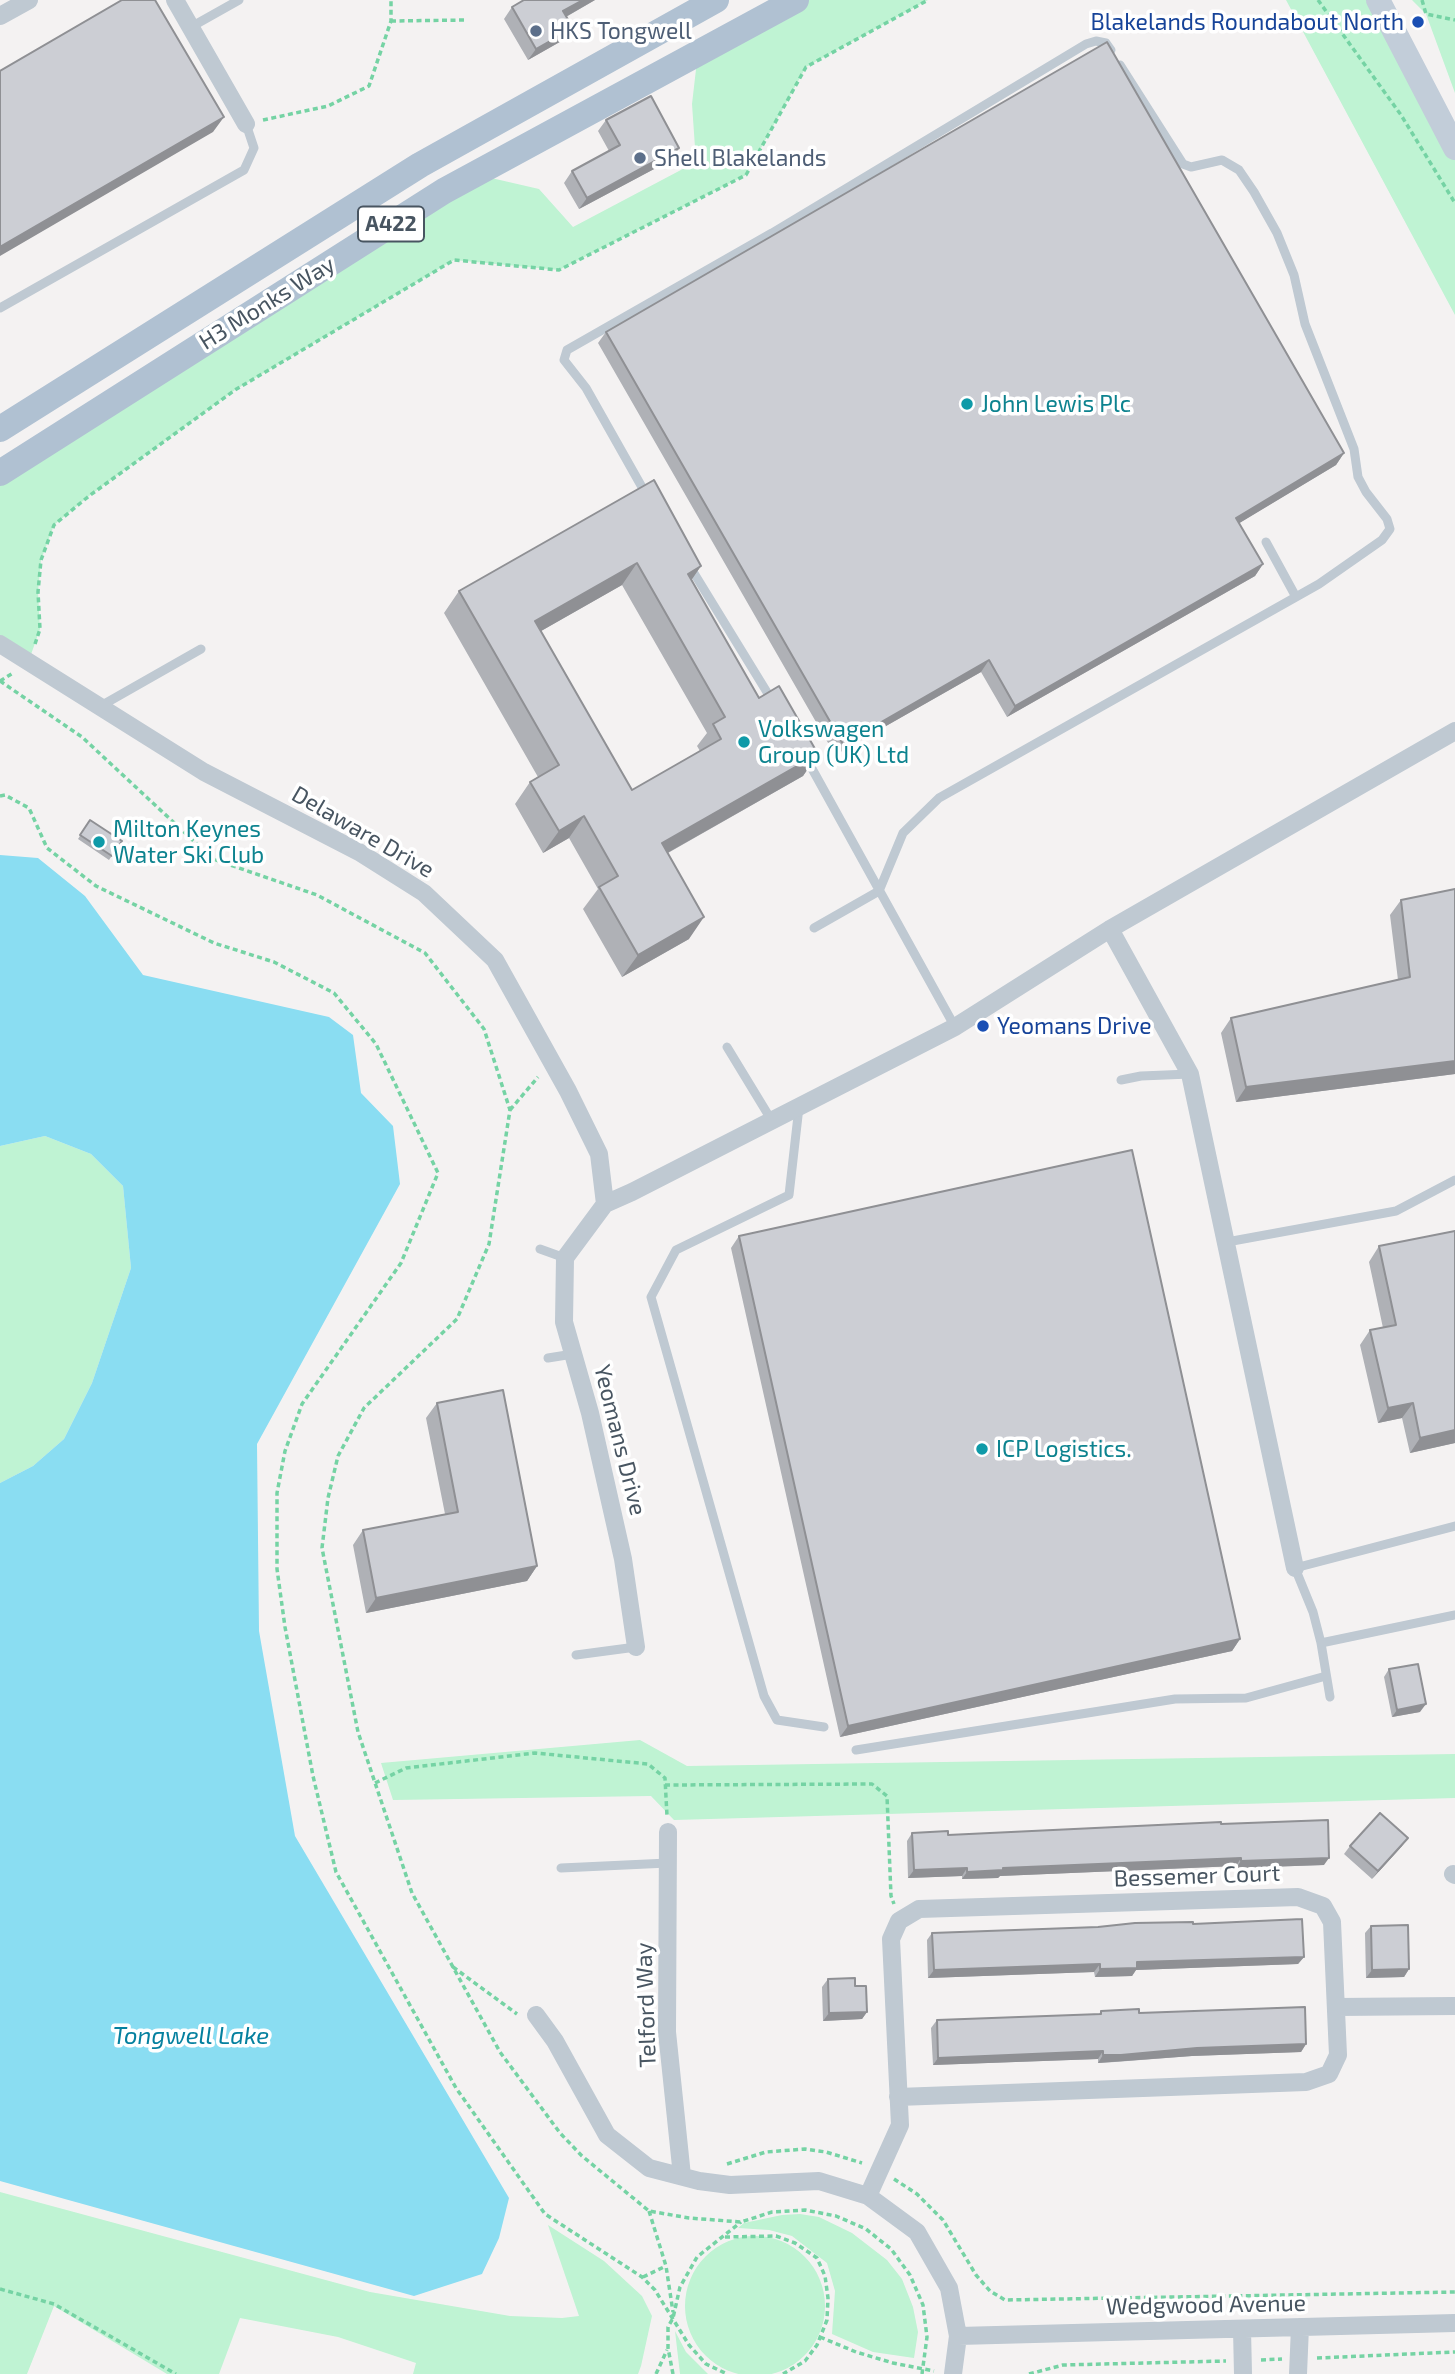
<!DOCTYPE html>
<style>
body{margin:0}
canvas{display:block;background:#f4f2f2}
</style>
<canvas width="1455" height="2374"></canvas>
<script>
const context = document.querySelector('canvas').getContext('2d');
context.lineJoin = 'round';
function paint(path, color) {
  context.fillStyle = color;
  context.fill(path, 'evenodd');
}
function shape(rows) {
  const path = new Path2D();
  for (const r of rows) {
    if (r.length === 3) {
      path.moveTo(r[0] + r[2], r[1]);
      path.arc(r[0], r[1], r[2], 0, 2 * Math.PI);
      continue;
    }
    path.moveTo(r[0], r[1]);
    for (let i = 2; i < r.length; i += 2) path.lineTo(r[i], r[i + 1]);
  }
  return path;
}
function trace(path, color, width, dash) {
  context.strokeStyle = color;
  context.lineWidth = width;
  context.lineCap = dash ? 'butt' : 'round';
  context.setLineDash(dash || []);
  context.stroke(path);
}
function drawText(font, color, halo, rows, align = 'center') {
  context.font = font + ' "Exo 2",sans-serif';
  context.lineWidth = 7;
  context.setLineDash([]);
  context.textBaseline = 'middle';
  context.strokeStyle = halo;
  context.fillStyle = color;
  for (const [text, x, y, turn = 0] of rows) {
    context.save();
    context.translate(x, y);
    context.rotate((+turn || 0) * Math.PI / 180);
    context.textAlign = isNaN(turn) ? turn : align;
    if (halo) context.strokeText(text, 0, 0);
    context.fillText(text, 0, 0);
    context.restore();
  }
}
paint(shape([
 [796,0,928,0,806,67,746,175,559,270,454,260,235,390,89,496,54,525,41,560,38,592,40,629,28,663,0,644,0,473,474,174,539,189,573,227,696,162,692,104,698,52],
 [1286,0,1379,0,1455,148,1455,315],
 [1412,0,1455,0,1455,93,1426,14],
 [45,1136,91,1154,123,1186,131,1268,92,1383,64,1439,33,1466,0,1483,0,1146],
 [640,1740,687,1766,1455,1754,1455,1798,674,1820,651,1796,393,1800,381,1763],
 [0,2192,370,2292,510,2316,562,2318,579,2316,548,2225,604,2261,642,2296,652,2316,641,2366,638,2374,413,2374,416,2363,338,2337,240,2318,219,2374,167,2374,54,2306,27,2374,0,2374],
 [800,2214,819,2217,852,2233,887,2260,902,2279,913,2307,918,2332,914,2358,873,2352,832,2334,835,2291,827,2263,792,2236,769,2230,738,2228,744,2223,782,2215],
 [755,2306,70],
 [675,2331,686,2352,708,2374,680,2374]
]), '#bff3d3');
paint(shape([
 [0,855,38,858,85,896,143,975,329,1017,353,1035,361,1093,393,1126,400,1184,257,1444,259,1631,295,1836,509,2198,499,2238,482,2274,414,2296,0,2181,0,1483,33,1466,64,1439,92,1383,131,1268,123,1186,91,1154,45,1136,0,1146]
]), '#8addf2');
trace(shape([
 [1318,0,1401,115,1455,203],
 [1422,0,1426,14,1455,20],
 [391,21,467,20],
 [263,120,328,106,369,86,391,21,391,0],
 [35,644,40,629,38,592,41,560,54,525,89,496,235,390,454,260,559,270,746,175,806,67,928,0],
 [0,681,82,737,213,859,317,895,425,953,484,1029,510,1110,489,1244,457,1319,364,1408,338,1456,328,1498,322,1548,358,1732,412,1893,500,2052,560,2133,582,2156,649,2211,689,2218,741,2222,772,2212,805,2210,836,2216,866,2229,891,2249,910,2275,923,2305,927,2337,922,2374],
 [0,681,13,673],
 [0,796,5,795,29,808,47,848,96,886,214,943,274,962,334,993,376,1044,438,1173,401,1263,302,1404,285,1451,277,1493,277,1569,285,1627,313,1776,336,1872,456,2088,545,2214,642,2277,655,2290,689,2345,706,2364,727,2374],
 [510,1110,538,1077],
 [375,1783,406,1768,535,1753,648,1764,665,1778,667,1816],
 [665,1785,872,1784,887,1796,891,1896,894,1904],
 [453,1967,517,2014],
 [727,2164,766,2152,805,2149,826,2152,862,2163],
 [894,2179,917,2194,943,2220,976,2275,990,2291,1005,2300,1455,2292],
 [649,2211,666,2266,673,2312],
 [725,2237,776,2236,795,2243,817,2258,825,2276,828,2298,827,2320,817,2345,805,2361,783,2374],
 [643,2277,666,2266],
 [0,2289,54,2304,176,2374],
 [820,2337,856,2352,893,2363,934,2371],
 [1317,2358,1455,2352],
 [1261,2360,1282,2359],
 [656,2374,667,2350],
 [673,2374,668,2348,668,2327,673,2318,680,2287,697,2257,741,2222],
 [1029,2374,1063,2365,1226,2361]
]), '#75d3a4', 3.5, [5, 3.5]);
trace(shape([
 [191,27,239,0],
 [0,308,244,170,254,148,246,124],
 [647,496,586,388,564,360,567,350,772,233,1086,44,1096,41,1106,43,1111,50],
 [1266,542,1296,597],
 [689,565,773,702],
 [99,707,201,649],
 [805,756,955,1027],
 [814,928,879,891,903,833,939,798,1319,584,1382,540,1390,529,1387,519,1366,492,1358,477,1354,449,1305,324,1294,275,1277,233,1254,192,1239,170,1222,160,1191,167,1183,164,1120,65],
 [727,1047,772,1121],
 [1121,1080,1141,1076,1190,1074],
 [799,1107,789,1195,676,1250,651,1297,764,1696,777,1720,824,1727],
 [1227,1242,1396,1211,1455,1180],
 [540,1249,565,1258],
 [548,1358,573,1354],
 [1455,1526,1295,1568,1313,1612,1321,1643,1455,1615],
 [1321,1643,1330,1697],
 [576,1655,636,1647],
 [856,1750,1175,1699,1246,1698,1326,1676],
 [561,1868,668,1863]
]), '#bfc9d2', 9);
trace(shape([
 [175,0,246,124],
 [0,16,29,0],
 [0,644,204,772,359,852,424,893,495,960,568,1091,599,1154,605,1204],
 [1110,929,1190,1074,1295,1568],
 [636,1647,623,1559,590,1413,564,1322,565,1258,605,1204,632,1192,955,1027,1110,929,1455,731],
 [668,1832,667,2032,682,2176],
 [1453,1874,1455,1875],
 [1337,2007,1455,2006],
 [536,2015,555,2041,607,2135,649,2168,699,2181,730,2185,819,2181,868,2196,917,2232,949,2288,958,2336,1455,2323],
 [868,2196,900,2125,891,1939,899,1921,919,1909,1298,1897,1323,1906,1332,1922,1338,2055,1329,2074,1306,2082,898,2097],
 [1242,2329,1243,2374],
 [953,2374,958,2336],
 [1298,2374,1300,2327]
]), '#bfc9d2', 18);
trace(shape([
 [1378,0,1455,148]
]), '#c2cdd9', 24);
trace(shape([
 [0,429,420,165,716,0],
 [0,473,444,191,796,0]
]), '#b0c1d2', 26);
paint(shape([
 [595,0,566,17,573,28,565,39,528,60,504,19,512,7],
 [606,120,679,148,671,160,579,209,564,183,572,171,609,151,598,131],
 [606,332,1344,453,1336,465,1239,523,1263,564,1255,576,1007,717,981,672,835,755,598,343],
 [654,480,701,566,691,580,759,698,818,754,803,776,668,853,689,939,622,977,583,909,598,889,569,838,543,853,515,804,530,782,538,777,444,613,459,591],
 [622,585,707,733,697,746,700,751,632,790,541,631],
 [90,820,122,841,109,860,78,839],
 [1455,889,1455,1074,1236,1102,1221,1033,1231,1018,1398,980,1390,915,1401,900],
 [739,1236,1240,1639,1232,1651,840,1737,731,1248],
 [1379,1246,1455,1443,1410,1453,1402,1418,1378,1423,1360,1345,1370,1330,1383,1328,1369,1262],
 [437,1403,537,1566,527,1581,366,1613,353,1545,363,1530,445,1514,426,1418],
 [1389,1669,1420,1712,1392,1717,1384,1677],
 [1221,1824,1324,1865,1236,1868,1236,1866,1000,1876,998,1878,962,1879,962,1876,908,1878,907,1841,912,1833,948,1835],
 [1350,1846,1402,1846,1372,1879,1344,1854],
 [1193,1924,1304,1957,1298,1964,1136,1970,1132,1976,1095,1977,1094,1972,928,1978,927,1940,932,1933],
 [1371,1926,1409,1969,1404,1977,1366,1978,1365,1933],
 [828,1979,855,1986,867,2012,862,2019,823,2021,822,1987],
 [1101,2011,1139,2013,1306,2044,1301,2052,1192,2056,1115,2062,1098,2063,1098,2059,933,2065,931,2028,937,2020,1099,2014]
]), '#afb1b6');
paint(shape([
 [583,0,595,0,555,23,563,11],
 [573,28,565,39,528,60,536,49],
 [224,117,213,132,0,256,0,247],
 [679,148,671,160,579,209,587,198],
 [1344,453,1336,465,1228,530,1236,518],
 [637,563,622,585,520,643,535,621],
 [1263,564,1255,576,1007,717,1015,706],
 [701,566,686,588,688,574],
 [989,660,981,672,835,755,843,744],
 [818,754,803,776,646,865,662,843],
 [584,816,569,838,543,853,559,831],
 [704,917,689,939,622,977,638,955],
 [1455,1061,1455,1074,1236,1102,1246,1087],
 [1413,1403,1402,1418,1378,1423,1388,1408],
 [1455,1430,1455,1443,1410,1453,1420,1438],
 [537,1566,527,1581,366,1613,376,1598],
 [1240,1639,1232,1651,840,1737,848,1726],
 [1426,1704,1420,1712,1392,1717,1397,1710],
 [1408,1838,1402,1846,1372,1879,1378,1871],
 [1241,1858,1236,1866,1000,1876,998,1878,962,1879,967,1872,1003,1868],
 [1329,1858,1324,1865,1236,1868,1241,1861],
 [967,1868,962,1876,908,1878,914,1870],
 [1304,1957,1298,1964,1136,1970,1132,1976,1095,1977,1100,1969,1137,1962],
 [1100,1964,1094,1972,928,1978,934,1970],
 [1409,1969,1404,1977,1366,1978,1372,1970],
 [867,2012,862,2019,823,2021,829,2013],
 [1306,2044,1301,2052,1192,2056,1098,2063,1103,2055,1197,2048],
 [1103,2051,1098,2059,933,2065,938,2058]
]), '#8f9094');
const building = shape([
 [122,0,155,0,224,117,0,247,0,71,122,0],
 [524,0,583,0,563,11,573,28,536,49,512,7,524,0],
 [1107,42,1344,453,1236,518,1263,564,1015,706,989,660,843,744,606,332,1107,42],
 [651,96,679,148,587,198,572,171,620,145,606,120,651,96],
 [654,480,701,566,688,574,759,698,779,686,818,754,662,843,704,917,638,955,599,887,618,876,584,816,559,831,530,782,559,765,459,591,654,480],
 [637,563,725,717,713,724,721,739,632,790,535,621,637,563],
 [90,820,122,841,112,856,80,835,90,820],
 [1455,889,1455,1061,1246,1087,1231,1018,1410,977,1401,900,1455,889],
 [1132,1150,1240,1639,848,1726,739,1236,1132,1150],
 [1455,1231,1455,1430,1420,1438,1413,1403,1388,1408,1370,1330,1396,1325,1379,1246,1455,1231],
 [503,1390,537,1566,376,1598,363,1530,458,1512,437,1403,503,1390],
 [1418,1664,1426,1704,1397,1710,1389,1669,1418,1664],
 [1380,1813,1408,1838,1378,1871,1350,1846,1380,1813],
 [1328,1820,1329,1858,1241,1861,1241,1858,1003,1868,1003,1870,967,1872,967,1868,914,1870,912,1833,948,1831,948,1835,1221,1822,1221,1824,1328,1820],
 [1302,1919,1304,1957,1137,1962,1137,1968,1100,1969,1100,1964,934,1970,932,1933,1098,1927,1135,1923,1193,1922,1193,1924,1302,1919],
 [1408,1925,1409,1969,1372,1970,1371,1926,1408,1925],
 [855,1978,855,1986,866,1986,867,2012,829,2013,828,1979,855,1978],
 [1305,2007,1306,2044,1197,2048,1121,2055,1103,2055,1103,2051,938,2058,937,2020,1101,2014,1101,2011,1139,2009,1139,2013,1305,2007]
]);
paint(building, '#ccced4');
trace(building, '#8f9094', 2);
for (const [x, y, r, color] of [
 [1418,22,7,"#1a4fb4"],
 [536,31,7,"#5c6f8a"],
 [640,158,7,"#5c6f8a"],
 [967,404,7,"#0f9aa8"],
 [744,742,7,"#0f9aa8"],
 [99,842,7,"#0f9aa8"],
 [983,1026,7,"#1a4fb4"],
 [982,1449,7,"#0f9aa8"]
]) {
  const dot = new Path2D();
  dot.arc(x, y, r, 0, 2 * Math.PI);
  context.fillStyle = color;
  context.fill(dot);
  trace(dot, '#fff', 2.5);
}
for (const [x, y, w] of [
 [391,224,66]
]) {
  const box = new Path2D();
  box.roundRect(x - w / 2, y - 17.5, w, 35, 5);
  context.fillStyle = '#fff';
  context.fill(box);
  trace(box, '#485561', 2);
}
drawText('bold 21px', '#485561', null, [
 ["A422",391,224]
]);
drawText('23px', '#164399', '#fff', [
 ["Blakelands Roundabout North",1404,22],
 ["Yeomans Drive",997,1026,"left"]
], 'right');
drawText('23px', '#4e5e75', '#fff', [
 ["HKS Tongwell",550,31],
 ["Shell Blakelands",654,158]
], 'left');
drawText('23px', '#485561', '#fff', [
 ["H3 Monks Way",267,303,-32],
 ["Delaware Drive",363,832,30],
 ["Yeomans Drive",620,1440,76],
 ["Bessemer Court",1197,1876,-2],
 ["Telford Way",646,2005,-92],
 ["Wedgwood Avenue",1206,2305,-1]
]);
drawText('23px', '#0d838f', '#fff', [
 ["John Lewis Plc",981,404],
 ["Volkswagen",758,729],
 ["Group (UK) Ltd",758,755],
 ["Milton Keynes",113,829],
 ["Water Ski Club",113,855],
 ["ICP Logistics.",996,1449]
], 'left');
drawText('italic 24px', '#05809f', '#fff', [
 ["Tongwell Lake",191,2036]
]);
</script>
